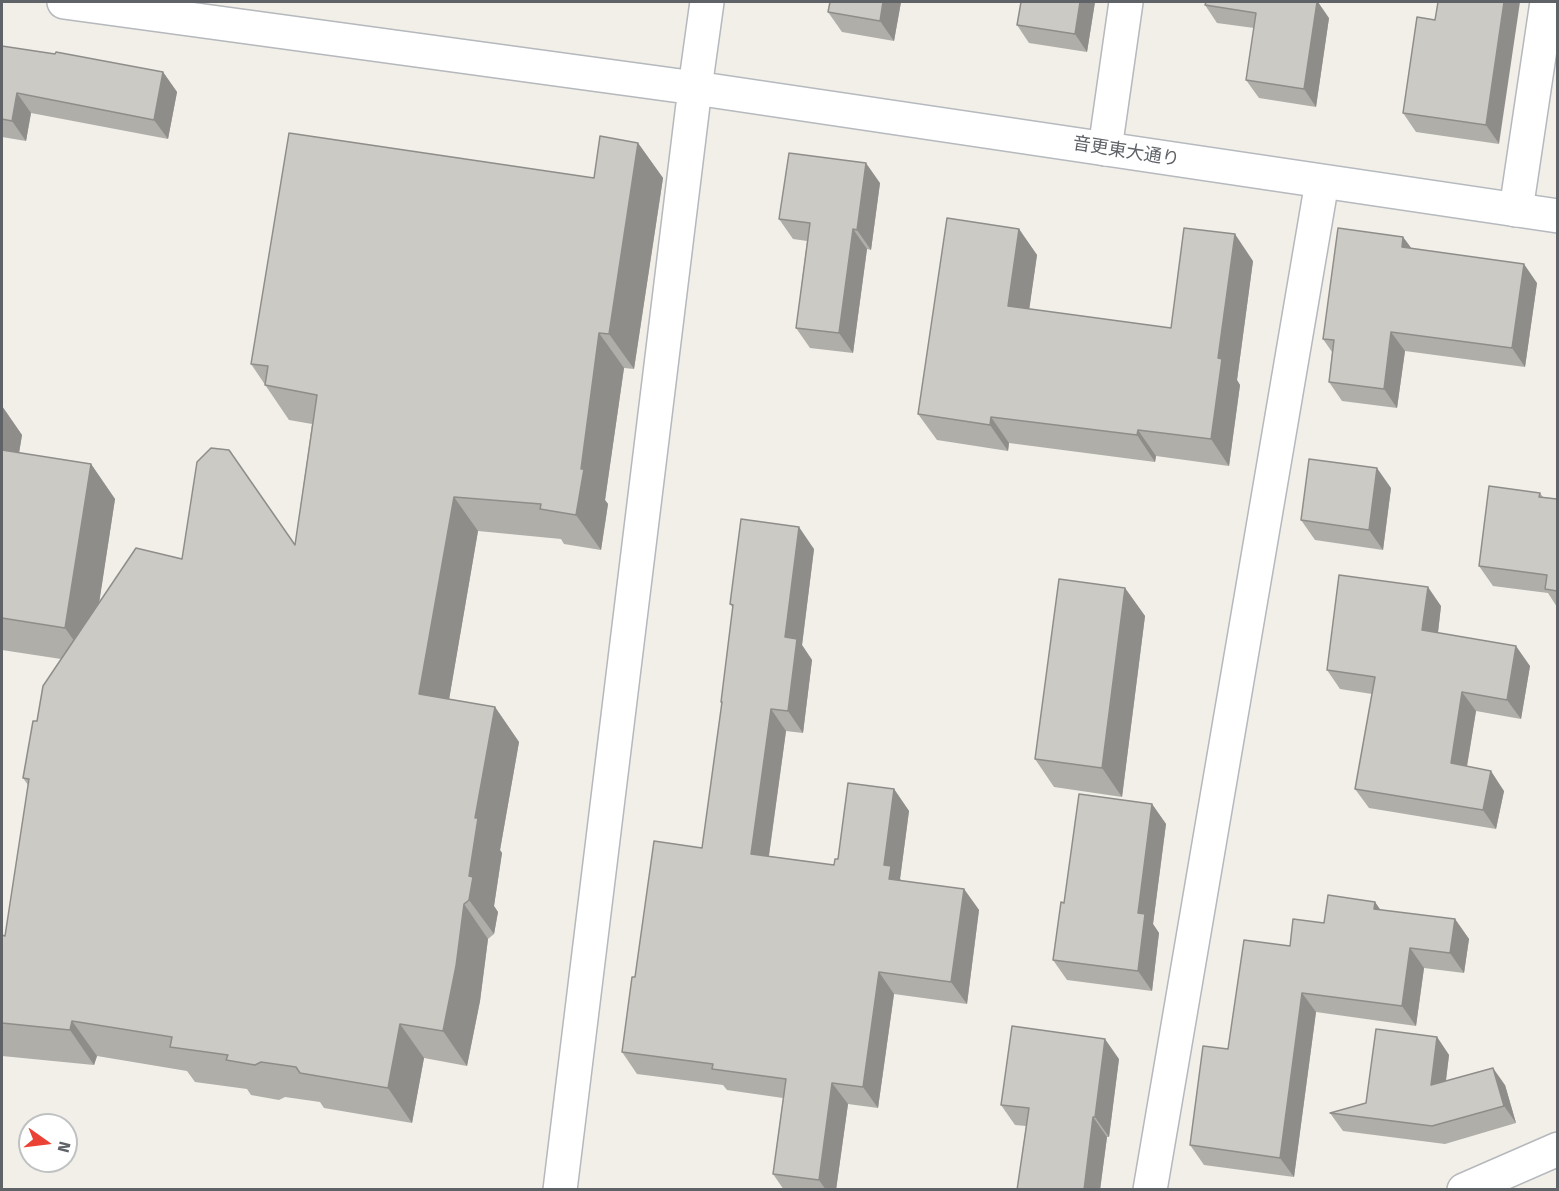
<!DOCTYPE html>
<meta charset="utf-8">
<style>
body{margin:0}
#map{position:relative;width:1559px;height:1191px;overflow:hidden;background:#f1efe8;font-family:"Fira Sans",sans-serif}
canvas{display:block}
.frame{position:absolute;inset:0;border:3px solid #5f6368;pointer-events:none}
.north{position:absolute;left:18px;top:1113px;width:60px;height:60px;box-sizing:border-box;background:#fff;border:2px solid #bfc1c3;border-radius:50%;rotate:104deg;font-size:16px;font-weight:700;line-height:24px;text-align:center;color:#5f6368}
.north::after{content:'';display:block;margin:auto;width:21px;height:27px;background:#ea4335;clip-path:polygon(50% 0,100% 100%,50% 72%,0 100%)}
</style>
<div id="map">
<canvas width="1559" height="1191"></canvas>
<div class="frame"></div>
<div class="north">N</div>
</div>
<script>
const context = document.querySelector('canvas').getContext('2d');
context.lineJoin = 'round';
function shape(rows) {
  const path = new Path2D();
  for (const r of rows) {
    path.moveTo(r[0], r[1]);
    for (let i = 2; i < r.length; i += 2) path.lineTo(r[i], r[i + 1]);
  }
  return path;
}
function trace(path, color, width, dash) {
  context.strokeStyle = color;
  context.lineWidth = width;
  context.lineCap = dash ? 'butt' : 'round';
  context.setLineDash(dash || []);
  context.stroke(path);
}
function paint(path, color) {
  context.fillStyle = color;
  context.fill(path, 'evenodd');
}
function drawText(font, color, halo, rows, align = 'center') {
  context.font = font + ' "Fira Sans","Noto Sans JP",sans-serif';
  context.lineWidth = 5;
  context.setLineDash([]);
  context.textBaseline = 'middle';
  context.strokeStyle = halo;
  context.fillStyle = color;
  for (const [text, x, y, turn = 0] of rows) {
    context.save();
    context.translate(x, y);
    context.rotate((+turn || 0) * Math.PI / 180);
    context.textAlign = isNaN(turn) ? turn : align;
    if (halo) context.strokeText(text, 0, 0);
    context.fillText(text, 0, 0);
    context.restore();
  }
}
const street = shape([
 [64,2,695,88],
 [1105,149,1126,2],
 [1516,210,1547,2],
 [560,1190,695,88,707,2],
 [1150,1190,1322,182],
 [1464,1190,1558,1149]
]);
const secondary = shape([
 [695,88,1558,216]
]);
trace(street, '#b5b8bc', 36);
trace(secondary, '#b6babf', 36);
trace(street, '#fff', 33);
trace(secondary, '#fff', 33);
paint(shape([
 [830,2,901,2,894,41,842,32,828,12],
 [1021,2,1095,2,1087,52,1029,43,1017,25],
 [1205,5,1329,18,1316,107,1259,98,1246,80,1254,28,1217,23],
 [1417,17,1499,144,1416,132,1403,113],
 [2,46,163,72,177,92,168,139,31,113,26,141,2,137],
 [638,143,663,178,634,369,624,368,605,500,608,504,601,550,564,544,561,539,478,531,449,699,495,707,519,742,500,850,502,853,494,906,498,912,494,934,488,939,480,1001,467,1066,424,1058,412,1123,324,1108,320,1102,285,1097,279,1100,251,1095,247,1089,195,1082,187,1071,97,1056,94,1065,2,1056,2,935,5,936,28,785,23,778,37,721,61,659,2,650,2,406,22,435,19,453,91,464,115,499,99,602,182,559,295,545,312,424,289,420,251,364,594,178],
 [880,183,871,250,867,249,853,353,810,348,796,328,807,241,793,239,779,219],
 [1019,229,1037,255,1029,309,1171,328,1253,261,1237,380,1240,385,1229,466,1156,456,1155,462,1009,443,1008,451,937,440,918,414],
 [1403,237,1412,249,1537,283,1525,367,1405,351,1397,408,1342,401,1329,382,1332,352,1323,339],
 [1391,488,1383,550,1315,540,1301,520],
 [1540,493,1543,497,1557,499,1557,607,1548,593,1493,586,1479,566],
 [814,549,802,645,812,660,803,733,786,731,769,856,834,865,894,789,909,811,900,879,901,881,964,889,979,910,967,1004,894,994,878,1108,848,1104,836,1190,784,1190,773,1174,783,1098,727,1090,723,1085,637,1074,622,1052,635,977,702,848,722,704,721,702,733,608,730,604],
 [1125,588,1145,616,1122,797,1054,787,1035,759],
 [1441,606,1438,633,1530,666,1521,719,1476,711,1467,767,1504,791,1496,829,1369,808,1355,789,1372,694,1340,689,1327,670],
 [1152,804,1166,824,1153,924,1159,933,1152,991,1067,980,1053,960,1064,903],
 [1375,902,1380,910,1455,919,1469,939,1464,973,1424,968,1416,1026,1316,1012,1294,1177,1204,1165,1190,1145,1228,1049,1290,946,1324,923],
 [1437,1037,1449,1055,1446,1081,1505,1085,1516,1123,1445,1144,1343,1131,1330,1113,1366,1103],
 [1119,1059,1109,1137,1107,1137,1100,1190,1017,1190,1026,1126,1015,1125,1001,1105]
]), '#afaea9');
paint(shape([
 [883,2,901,2,894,41,880,21],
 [1080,2,1095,2,1087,52,1075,34],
 [1317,2,1318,2,1329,18,1316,107,1304,89],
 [1504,2,1520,2,1499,144,1486,125],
 [163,72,177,92,168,139,154,120],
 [17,93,31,113,26,141,12,121],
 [638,143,663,178,634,369,609,334],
 [866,163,880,183,871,250,857,230],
 [853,229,867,249,853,353,839,333],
 [1019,229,1037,255,1026,332,1008,306],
 [1235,234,1253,261,1237,380,1240,385,1229,466,1211,439,1218,358],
 [1403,237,1417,256,1402,247],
 [1524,264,1537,283,1525,367,1512,348],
 [1391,332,1405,351,1397,408,1384,389],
 [599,333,624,368,605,500,608,504,601,550,576,515,581,469],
 [2,406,22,435,14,483,2,466],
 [991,417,1009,443,1008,451,990,425],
 [1138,430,1156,456,1155,462,1137,435],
 [91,464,115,499,90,663,65,628],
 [1377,468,1391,488,1383,550,1369,530],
 [454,497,478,531,444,729,419,694],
 [799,527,814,549,802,645,812,660,803,733,788,711,785,637],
 [1428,587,1441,606,1436,649,1422,630],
 [1125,588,1145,616,1122,797,1102,768],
 [1516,646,1530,666,1521,719,1507,700],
 [1462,692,1476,711,1464,783,1451,763],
 [495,707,519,742,500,850,502,853,494,906,498,912,494,934,469,900,469,876,475,818],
 [771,709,786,731,766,876,751,854],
 [1491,771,1504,791,1496,829,1483,810],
 [894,789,909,811,900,879,906,887,889,879,884,865],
 [1152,804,1166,824,1153,924,1159,933,1152,991,1138,971,1138,913],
 [964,889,979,910,967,1004,951,982],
 [1375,902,1389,922,1374,909],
 [464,904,488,939,480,1001,467,1066,443,1031],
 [1455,919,1469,939,1464,973,1450,953],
 [1410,948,1424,968,1416,1026,1402,1006],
 [879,972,894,994,878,1108,863,1087],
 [1302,993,1316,1012,1294,1177,1280,1158],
 [72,1021,97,1056,94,1065,70,1030],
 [400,1024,424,1058,412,1123,388,1088],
 [1437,1037,1449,1055,1443,1103,1431,1085],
 [1105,1039,1119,1059,1109,1137,1095,1117],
 [1493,1068,1505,1085,1516,1123,1504,1106],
 [832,1083,848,1104,836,1190,826,1190,819,1180],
 [1093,1117,1107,1137,1100,1190,1084,1190]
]), '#8f8d8a');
const building = shape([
 [830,2,883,2,880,21,828,12,830,2],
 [1021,2,1080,2,1075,34,1017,25,1021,2],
 [1206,2,1317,2,1304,89,1246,80,1256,13,1205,5,1206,2],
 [1438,2,1504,2,1486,125,1403,113,1417,17,1435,20,1438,2],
 [2,46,55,54,56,52,163,72,154,120,17,93,12,121,2,119,2,46],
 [289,133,594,178,600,136,638,143,609,334,599,333,581,469,584,469,576,515,540,509,541,504,454,497,419,694,495,707,475,818,478,818,469,876,473,877,469,900,464,904,456,966,443,1031,400,1024,388,1088,300,1073,296,1067,261,1062,255,1065,226,1060,228,1055,170,1047,172,1037,72,1021,70,1030,2,1023,2,935,5,936,29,779,23,778,33,721,37,721,43,686,136,548,182,559,197,462,211,448,229,450,295,545,317,395,265,385,268,366,251,364,289,133],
 [789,153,866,163,857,230,853,229,839,333,796,328,810,223,779,219,789,153],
 [947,218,1019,229,1008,306,1171,328,1184,228,1235,234,1218,358,1222,359,1211,439,1138,430,1137,435,991,417,990,425,918,414,947,218],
 [1338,228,1403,237,1402,247,1524,264,1512,348,1391,332,1384,389,1329,382,1334,340,1323,339,1338,228],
 [2,450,91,464,65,628,2,618,2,450],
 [1309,459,1377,468,1369,530,1301,520,1309,459],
 [1489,486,1540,493,1539,497,1557,499,1557,591,1545,589,1547,575,1479,566,1489,486],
 [741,519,799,527,785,637,797,639,788,711,771,709,751,854,834,865,835,859,838,859,848,783,894,789,884,865,891,866,889,879,964,889,951,982,879,972,863,1087,832,1083,819,1180,773,1174,786,1079,712,1069,713,1064,622,1052,632,977,635,977,654,841,702,848,722,702,721,702,733,605,730,604,741,519],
 [1339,575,1428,587,1422,630,1516,646,1507,700,1462,692,1451,763,1491,771,1483,810,1355,789,1375,677,1327,670,1339,575],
 [1059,579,1125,588,1102,768,1035,759,1059,579],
 [1079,794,1152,804,1138,913,1145,914,1138,971,1053,960,1061,902,1064,903,1079,794],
 [1328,895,1375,902,1374,909,1455,919,1450,953,1410,948,1402,1006,1302,993,1280,1158,1190,1145,1203,1046,1228,1049,1244,940,1290,946,1293,919,1324,923,1328,895],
 [1012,1026,1105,1039,1095,1117,1093,1117,1084,1190,1017,1190,1029,1108,1001,1105,1012,1026],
 [1376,1029,1437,1037,1431,1085,1493,1068,1504,1106,1432,1126,1330,1113,1366,1103,1376,1029]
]);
paint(building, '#cccac5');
trace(building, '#8f8d8a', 1.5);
drawText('18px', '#5f6368', '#fff', [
 ["音更東大通り",1126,152,9]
]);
</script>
